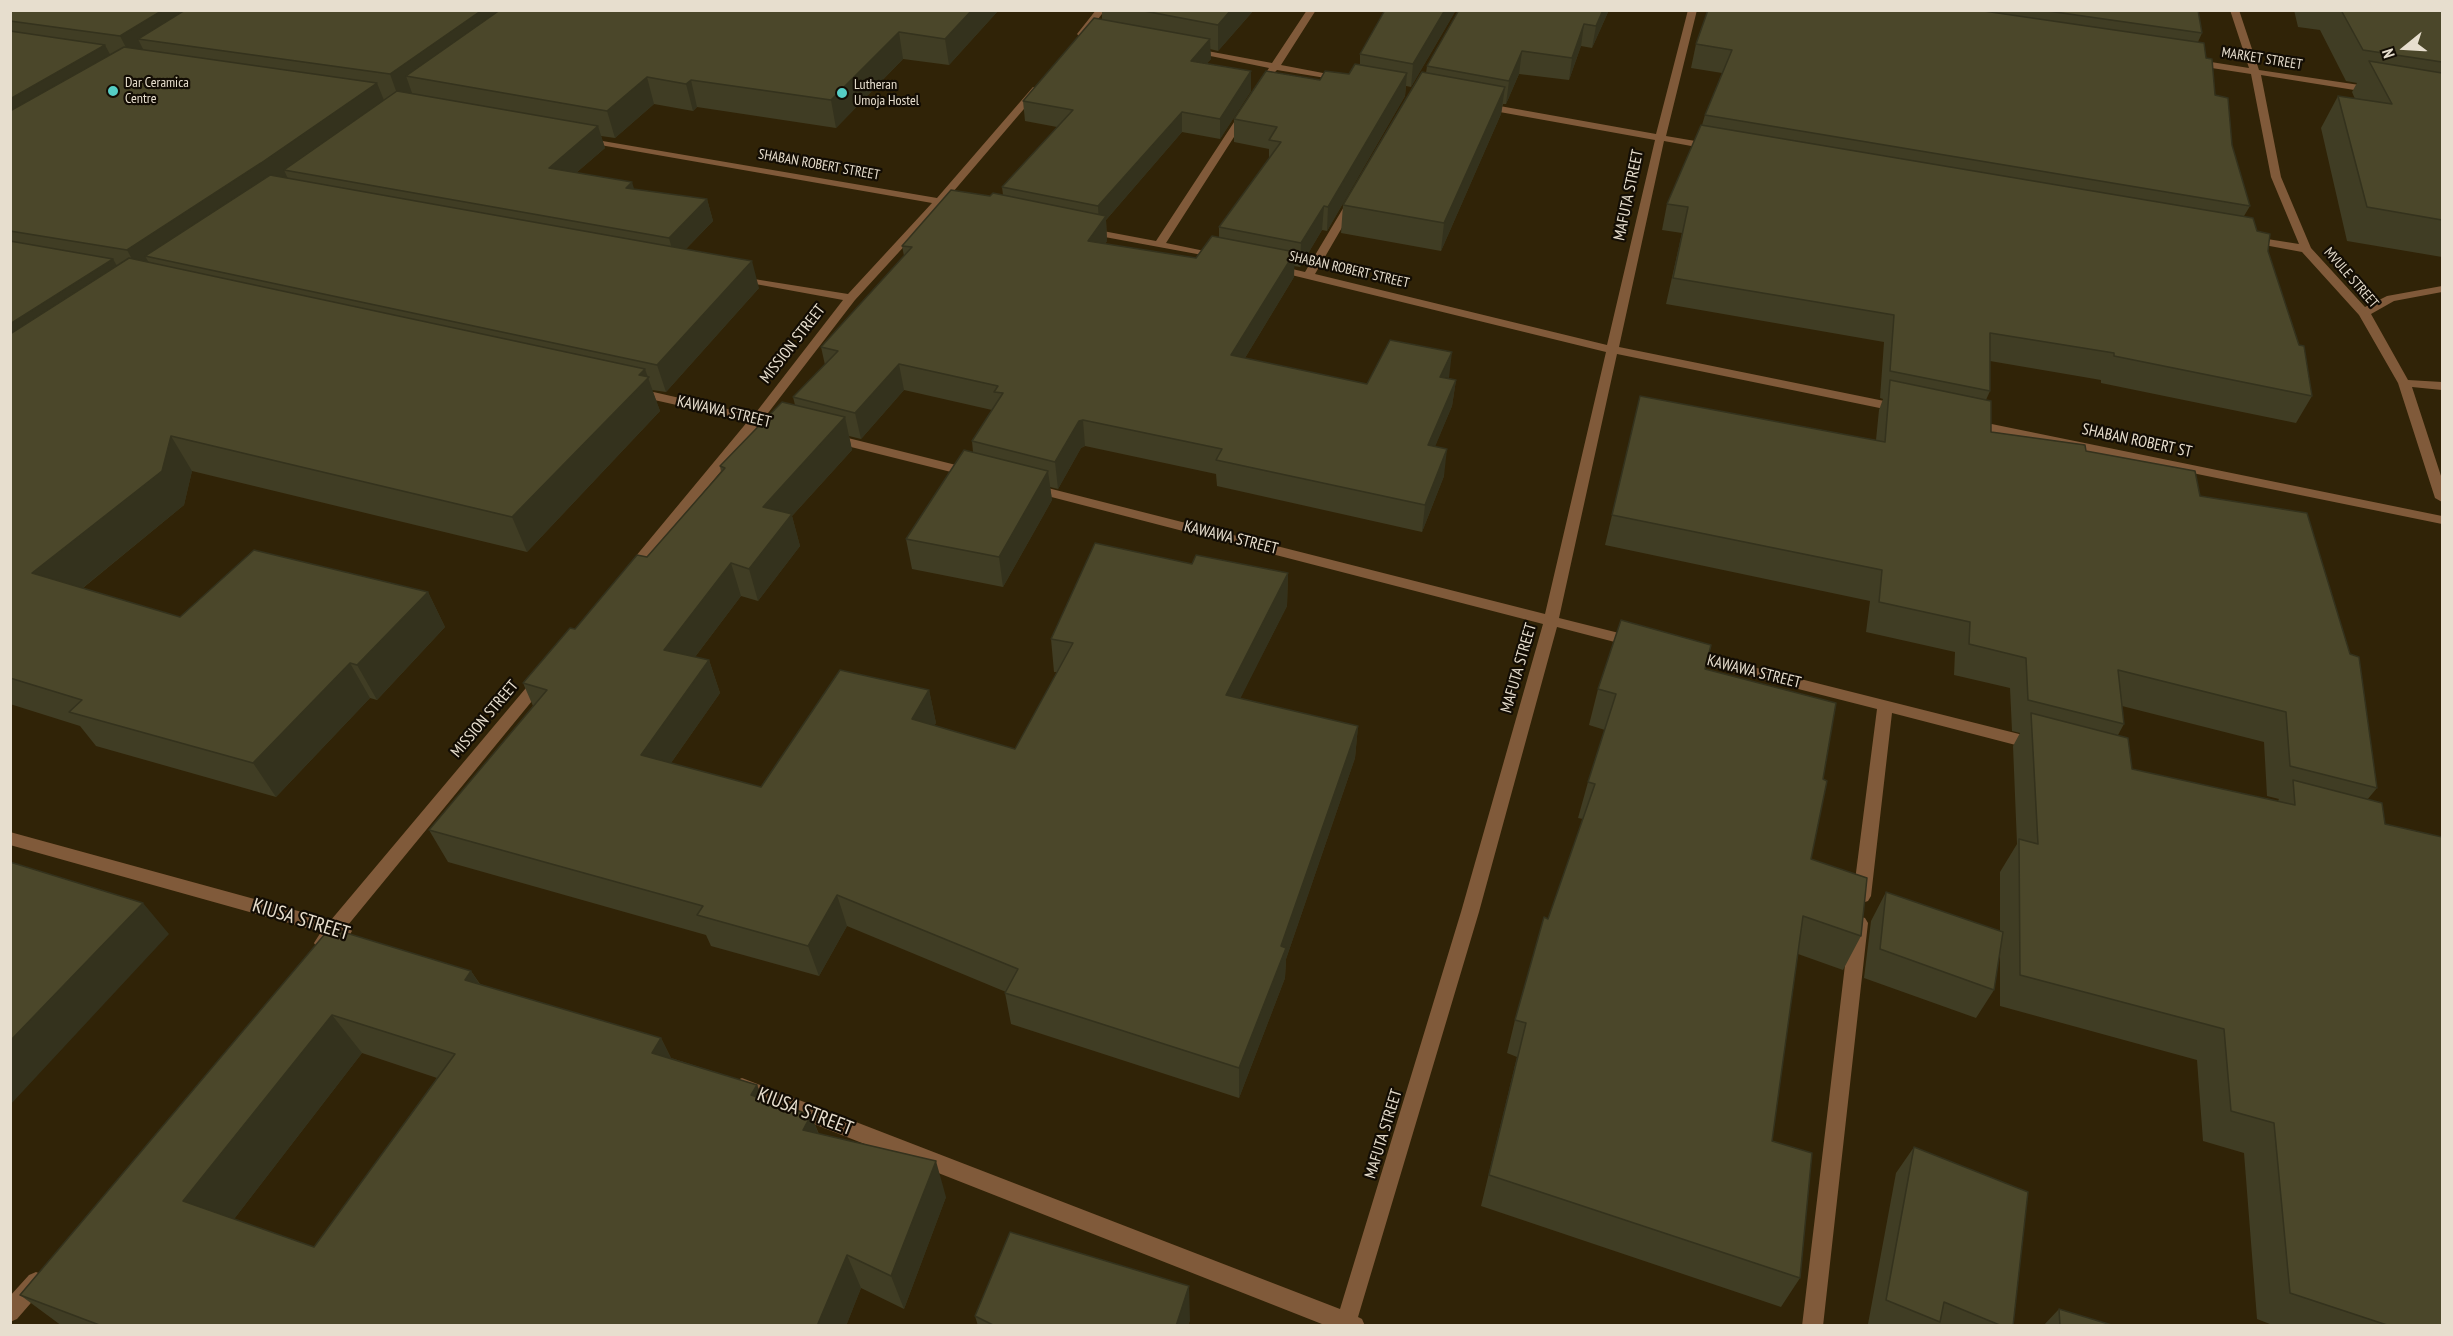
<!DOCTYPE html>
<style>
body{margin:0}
#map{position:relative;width:2453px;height:1336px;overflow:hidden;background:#302307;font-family:"PT Sans Narrow",sans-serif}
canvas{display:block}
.frame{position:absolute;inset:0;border:12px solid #e7dece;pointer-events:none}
.north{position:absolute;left:2375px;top:18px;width:60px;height:60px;-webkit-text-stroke:4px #130d04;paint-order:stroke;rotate:252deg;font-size:16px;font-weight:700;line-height:24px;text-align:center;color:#e7dece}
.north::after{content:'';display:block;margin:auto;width:21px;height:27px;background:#e7dece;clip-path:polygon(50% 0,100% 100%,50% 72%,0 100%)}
</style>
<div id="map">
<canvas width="2453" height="1336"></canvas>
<div class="frame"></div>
<div class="north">N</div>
</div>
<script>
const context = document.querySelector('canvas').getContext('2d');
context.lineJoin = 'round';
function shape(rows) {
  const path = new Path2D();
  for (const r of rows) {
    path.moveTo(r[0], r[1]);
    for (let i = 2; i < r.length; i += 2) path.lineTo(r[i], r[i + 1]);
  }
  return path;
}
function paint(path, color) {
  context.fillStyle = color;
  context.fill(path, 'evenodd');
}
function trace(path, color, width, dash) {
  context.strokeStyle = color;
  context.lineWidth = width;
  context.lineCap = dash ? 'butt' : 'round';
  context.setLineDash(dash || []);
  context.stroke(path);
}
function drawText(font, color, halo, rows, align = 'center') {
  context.font = font + ' "PT Sans Narrow",sans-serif';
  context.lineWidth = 4.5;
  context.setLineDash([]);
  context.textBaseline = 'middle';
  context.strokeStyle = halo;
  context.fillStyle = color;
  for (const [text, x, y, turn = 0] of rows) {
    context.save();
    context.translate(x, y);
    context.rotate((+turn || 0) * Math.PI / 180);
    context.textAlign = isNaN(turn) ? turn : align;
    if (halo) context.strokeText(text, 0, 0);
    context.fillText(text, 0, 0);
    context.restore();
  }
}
paint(shape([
 [1096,10,1105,10,1085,36,1079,36,1077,34,1096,10],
 [1307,10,1316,10,1281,65,1344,77,1344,81,1277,70,1270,77,1265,74,1269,68,1186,51,1191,48,1272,63,1307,10],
 [1688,10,1697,10,1666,136,1713,144,1718,147,1713,150,1664,141,1619,347,1899,404,1905,408,1899,412,1617,354,1559,618,1639,638,1641,642,1634,647,1557,627,1479,912,1358,1317,1362,1319,1365,1326,1327,1326,735,1093,733,1087,735,1081,742,1078,1340,1309,1461,912,1543,624,1032,492,1025,488,1032,484,1545,614,1606,352,1271,270,1269,268,1275,265,1305,272,1348,200,1353,197,1358,200,1315,274,1607,345,1655,140,1483,109,1478,106,1483,103,1656,134,1688,10],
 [2230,10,2239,10,2259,70,2373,87,2378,90,2373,93,2261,75,2281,177,2311,248,2365,307,2387,296,2442,286,2442,292,2394,301,2371,314,2408,380,2442,382,2442,390,2412,387,2442,479,2442,502,2435,498,2398,383,2359,315,2302,252,2248,242,2242,239,2248,236,2299,244,2271,177,2251,74,2192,65,2187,62,2192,59,2249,68,2230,10],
 [1033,87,1041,89,947,199,965,203,965,207,942,205,855,300,765,417,787,422,788,425,787,428,760,424,636,574,626,574,624,571,626,568,748,421,632,395,630,392,632,389,636,388,754,415,843,300,739,281,735,280,735,276,848,294,932,203,583,142,578,139,579,137,937,198,1033,87],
 [1242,110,1250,112,1166,243,1224,255,1224,259,1083,233,1083,229,1087,228,1156,241,1242,110],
 [1972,420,2442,516,2442,524,1967,427,1966,424,1967,421,1972,420],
 [832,434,976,470,978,473,971,477,827,441,826,438,832,434],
 [1689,651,2035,738,2041,740,2043,744,2041,748,2035,750,1892,713,1871,896,1868,901,1862,903,1856,901,1853,896,1877,709,1684,660,1682,656,1689,651],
 [541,675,546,676,549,680,546,684,348,925,352,931,349,936,338,937,329,948,323,950,317,948,314,943,321,932,10,845,10,832,331,920,536,676,541,675],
 [1859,916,1865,918,1868,923,1823,1326,1802,1326,1850,923,1853,918,1859,916],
 [36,1272,43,1275,46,1282,43,1289,17,1319,10,1322,10,1296,29,1275,36,1272]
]), '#805a3a');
paint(shape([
 [10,10,997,12,949,65,903,59,836,128,697,107,693,111,654,104,615,138,601,136,605,148,576,173,634,189,707,199,713,221,686,249,759,288,666,392,652,390,660,411,527,552,192,471,184,505,83,588,180,617,428,592,445,627,377,700,370,698,276,797,96,746,80,726,10,704],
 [1102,10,1254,10,1218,51,1210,49,1211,59,1207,63,1251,91,1220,139,1182,132,1106,220,1107,241,1105,244,1196,258,1219,237,1219,227,1269,159,1269,149,1234,142,1234,119,1320,80,1349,74,1360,64,1360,54,1456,10,1411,87,1406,86,1405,96,1327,231,1322,230,1300,267,1294,266,1294,277,1245,358,1367,384,1448,378,1456,380,1452,406,1435,446,1444,476,1422,532,1217,486,1216,474,1085,446,1081,448,1058,489,1050,487,1052,500,1003,587,912,569,906,539,973,452,972,441,992,410,904,390,861,439,849,436,852,450,792,516,800,546,758,601,741,596,695,657,709,660,720,693,671,763,761,787,929,690,936,723,934,725,1015,749,1057,672,1054,672,1051,639,1192,564,1288,573,1287,606,1240,698,1358,726,1355,758,1286,959,1285,978,1239,1098,1011,1024,1005,993,1006,992,847,926,819,976,711,946,706,935,448,862,429,830,533,706,523,683,575,629,647,557,721,472,720,466,795,405,793,397,825,365,821,347,904,256,902,246,990,196,1003,195,1002,187,1057,127,1025,121,1023,101,1102,20],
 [1609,10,1592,48,1581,46,1569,80,1519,74,1506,104,1503,104,1501,114,1441,251,1341,233,1343,205,1426,73,1427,66],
 [1708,10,2198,10,2202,33,2198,42,2206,58,2215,95,2232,145,2250,206,2244,216,2257,231,2268,251,2312,396,2296,423,2101,383,2101,380,1990,361,1990,391,1986,400,1991,432,2086,451,2200,496,2377,788,2367,800,2442,1326,2275,1326,2257,1319,2244,1153,2203,1141,2197,1060,2000,1006,2000,953,1994,990,1976,1018,1864,978,1871,921,1886,892,2000,931,2000,872,2017,844,2013,746,2020,733,2012,731,2010,688,1954,675,1955,652,1866,632,1870,601,1605,545,1640,396,1876,440,1879,410,1883,399,1880,398,1884,342,1666,304,1682,233,1662,230,1667,204,1702,125,1705,115,1722,73,1691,68,1696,44],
 [2122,706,2264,742,2267,796,2279,799,2278,801,2132,769,2118,735,2124,724],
 [2294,10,2442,10,2442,257,2347,241,2321,128,2338,96,2355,99,2352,92,2357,83,2346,81,2320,30,2298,27],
 [1705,669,1823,779,1811,859,1861,936,1843,970,1798,954,1772,1141,1800,1278,1781,1307,1481,1206,1517,1057,1507,1053,1515,1020,1548,919,1583,819,1578,818,1588,782,1605,730,1589,725,1598,689],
 [330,928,471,971,480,984,661,1038,671,1058,757,1085,763,1099,811,1115,819,1134,946,1197,904,1309,861,1288,846,1326,62,1326,20,1295],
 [362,1053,437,1078,314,1247,234,1219],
 [1914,1147,2013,1326,1871,1326,1868,1324,1896,1173],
 [2059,1309,2115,1326,2043,1326],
 [975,1316,1190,1320,1188,1326,978,1326]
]), '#403d24');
paint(shape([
 [163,10,220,10,138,39,146,55,134,63,120,36],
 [482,10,527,10,406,76,412,93,400,102,390,74],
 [972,10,997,10,997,12,949,65,945,39],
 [1231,10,1254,10,1218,51,1218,25],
 [1445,10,1456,10,1411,87,1413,64],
 [1603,10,1609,10,1592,48,1596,26],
 [1584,24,1581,46,1569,80,1572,58],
 [899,32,903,59,836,128,831,100],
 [1210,39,1211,59,1192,81,1191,61],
 [105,45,119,71,10,136,10,99],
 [1522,51,1519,74,1506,104,1509,81],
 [1251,71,1251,91,1220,139,1220,119],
 [1407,73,1405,96,1327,231,1328,207],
 [647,77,654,104,615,138,607,111],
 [691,80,697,107,693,111,686,84],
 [377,83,388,110,284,170,289,181,145,256,154,271,143,279,127,250],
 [1505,87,1501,114,1441,251,1444,223],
 [1182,112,1182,132,1106,220,1107,241,1089,267,1088,241,1099,225,1098,206],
 [598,126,605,148,556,190,549,168],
 [632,182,639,204,626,188],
 [707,199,713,221,675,260,669,238],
 [1324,206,1322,230,1300,267,1301,243],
 [1295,252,1294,277,1231,381,1231,355],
 [113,259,130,288,10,358,10,324],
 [752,261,759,288,666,392,657,365],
 [1452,352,1449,378,1440,377],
 [899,364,904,390,861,439,855,413],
 [645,369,660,411,527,552,512,517],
 [1456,380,1452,406,1425,471,1428,445],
 [845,417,852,450,792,516,800,546,758,601,749,569,763,507],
 [1083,420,1085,446,1081,448,1058,489,1055,462,1079,421],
 [171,436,192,471,184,505,58,608,32,573],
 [1447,449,1444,476,1422,532,1425,505],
 [1048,471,1052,500,1003,587,999,557],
 [731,563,741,596,676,682,664,650],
 [1288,573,1287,606,1226,727,1226,695],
 [428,592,445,627,377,700,357,665],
 [709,660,720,693,654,787,641,755],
 [350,663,370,698,276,797,253,763],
 [929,690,936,723,919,751,912,719],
 [1358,726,1355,758,1286,959,1285,978,1239,1098,1239,1068],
 [837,895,847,926,819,976,808,946],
 [143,903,169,934,10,1105,10,1041],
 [471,971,496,1010,465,980],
 [332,1015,362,1053,221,1236,183,1201],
 [661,1038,680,1076,652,1053],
 [757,1085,773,1122,751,1095],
 [811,1115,825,1151,803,1130],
 [936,1161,946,1197,904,1309,891,1276],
 [847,1255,861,1288,846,1326,817,1326],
 [1189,1286,1190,1320,1188,1326,1176,1326]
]), '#34321d');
const building = shape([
 [10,10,163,10,120,36,10,21,10,10],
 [185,10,482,10,390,74,138,39,185,10],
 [500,10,972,10,945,39,899,32,831,100,691,80,686,84,647,77,607,111,406,76,500,10],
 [1139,10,1231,10,1218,25,1139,10],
 [1385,10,1445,10,1413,64,1360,54,1385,10],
 [1459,10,1603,10,1596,26,1584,24,1572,58,1522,51,1509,81,1427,66,1459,10],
 [1708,10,1977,10,2204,43,2206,58,2212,59,2215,95,2228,98,2232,145,2250,206,1705,115,1732,50,1696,44,1708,10],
 [2041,10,2198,10,2202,33,2041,10],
 [2341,10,2442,10,2442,62,2363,50,2341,10],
 [1094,18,1210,39,1191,61,1251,71,1220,119,1182,112,1098,206,1002,187,1073,110,1023,101,1094,18],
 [10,31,105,45,10,99,10,31],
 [124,47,377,83,261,163,127,250,10,231,10,111,124,47],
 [2369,61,2442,73,2442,220,2367,207,2338,96,2392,104,2369,61],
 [1355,64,1407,73,1328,207,1324,206,1301,243,1219,227,1281,142,1269,140,1277,127,1234,119,1266,71,1320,80,1325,71,1349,74,1355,64],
 [1422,72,1505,87,1444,223,1343,205,1422,72],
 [397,91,598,126,549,168,632,182,626,188,707,199,669,238,284,170,397,91],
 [1701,125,2253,218,2257,231,2270,234,2268,251,2299,345,2304,346,2312,396,2114,356,2114,353,1990,333,1990,391,1890,371,1894,315,1673,278,1688,207,1667,204,1701,125],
 [270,175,752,261,657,365,145,256,270,175],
 [951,190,990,196,993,193,1106,216,1088,241,1196,258,1212,236,1295,252,1231,355,1367,384,1390,340,1452,352,1440,377,1456,380,1428,445,1447,449,1425,505,1216,460,1222,449,1083,420,1079,421,1055,462,972,441,1003,393,994,392,998,386,899,364,855,413,793,397,838,351,821,347,912,247,902,246,951,190],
 [10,241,113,259,10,324,10,241],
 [129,258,645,369,639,375,649,377,512,517,171,436,162,471,32,573,180,617,254,550,428,592,357,665,350,663,253,763,69,712,82,700,10,678,10,334,129,258],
 [1890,380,1991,401,1991,432,2085,445,2086,451,2195,471,2200,496,2307,513,2350,654,2359,657,2377,788,2290,766,2286,712,2118,670,2124,724,2028,700,2026,658,1969,644,1970,622,1879,602,1882,570,1612,515,1640,396,1885,442,1890,380],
 [782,402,845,417,763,507,792,514,749,569,731,563,664,650,709,660,641,755,761,787,840,670,929,690,912,719,1015,749,1073,643,1051,639,1095,543,1192,564,1196,555,1288,573,1226,695,1358,726,1281,946,1286,948,1239,1068,1005,993,1018,969,837,895,808,946,697,915,703,906,429,830,547,690,523,683,570,628,575,629,637,555,647,557,725,468,720,466,782,402],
 [964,450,1048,471,999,557,906,539,964,450],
 [1621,620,1711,645,1705,669,1836,703,1823,779,1827,781,1811,859,1867,878,1861,936,1803,916,1772,1141,1812,1153,1800,1278,1489,1175,1526,1023,1515,1020,1544,917,1548,919,1595,784,1588,782,1616,694,1598,689,1621,620],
 [2031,713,2128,738,2132,769,2295,805,2293,780,2382,803,2385,824,2442,837,2442,1326,2390,1326,2290,1293,2274,1123,2231,1111,2224,1029,2020,975,2019,839,2038,844,2031,713],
 [10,862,143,903,10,1041,10,862],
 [1886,892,2003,932,1994,990,1880,949,1886,892],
 [330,928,471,971,465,980,661,1038,652,1053,757,1085,751,1095,811,1115,803,1130,936,1161,891,1276,847,1255,817,1326,102,1326,20,1295,330,928],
 [332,1015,455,1054,314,1247,183,1201,332,1015],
 [1914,1147,2028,1192,2013,1326,2002,1326,1944,1302,1940,1322,1886,1300,1914,1147],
 [1010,1232,1189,1286,1176,1326,995,1326,975,1316,1010,1232],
 [2059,1309,2115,1326,2060,1326,2059,1309]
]);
paint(building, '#4b472a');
trace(building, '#34321d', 1.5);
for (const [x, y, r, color] of [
 [113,91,6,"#55cec5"],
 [842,93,6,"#55cec5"]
]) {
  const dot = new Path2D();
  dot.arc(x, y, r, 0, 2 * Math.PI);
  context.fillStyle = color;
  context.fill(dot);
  trace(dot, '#130d04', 2);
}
drawText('14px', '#e7dece', '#130d04', [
 ["MARKET STREET",2262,59,9],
 ["SHABAN ROBERT STREET",819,165,10],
 ["SHABAN ROBERT STREET",1349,270,13],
 ["MVULE STREET",2351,278,49]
]);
drawText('14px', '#e7dece', '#130d04', [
 ["Dar Ceramica",125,83],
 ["Centre",125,99],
 ["Lutheran",854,85],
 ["Umoja Hostel",854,101]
], 'left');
drawText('16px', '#e7dece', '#130d04', [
 ["MAFUTA STREET",1629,195,-78],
 ["MISSION STREET",793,344,-52],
 ["KAWAWA STREET",724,412,13],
 ["SHABAN ROBERT ST",2137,441,12],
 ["KAWAWA STREET",1231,538,14],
 ["MAFUTA STREET",1519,668,-74],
 ["KAWAWA STREET",1754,672,14],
 ["MISSION STREET",485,719,-50],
 ["MAFUTA STREET",1384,1134,-73]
]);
drawText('20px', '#e7dece', '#130d04', [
 ["KIUSA STREET",301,920,17],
 ["KIUSA STREET",805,1112,21]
]);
</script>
